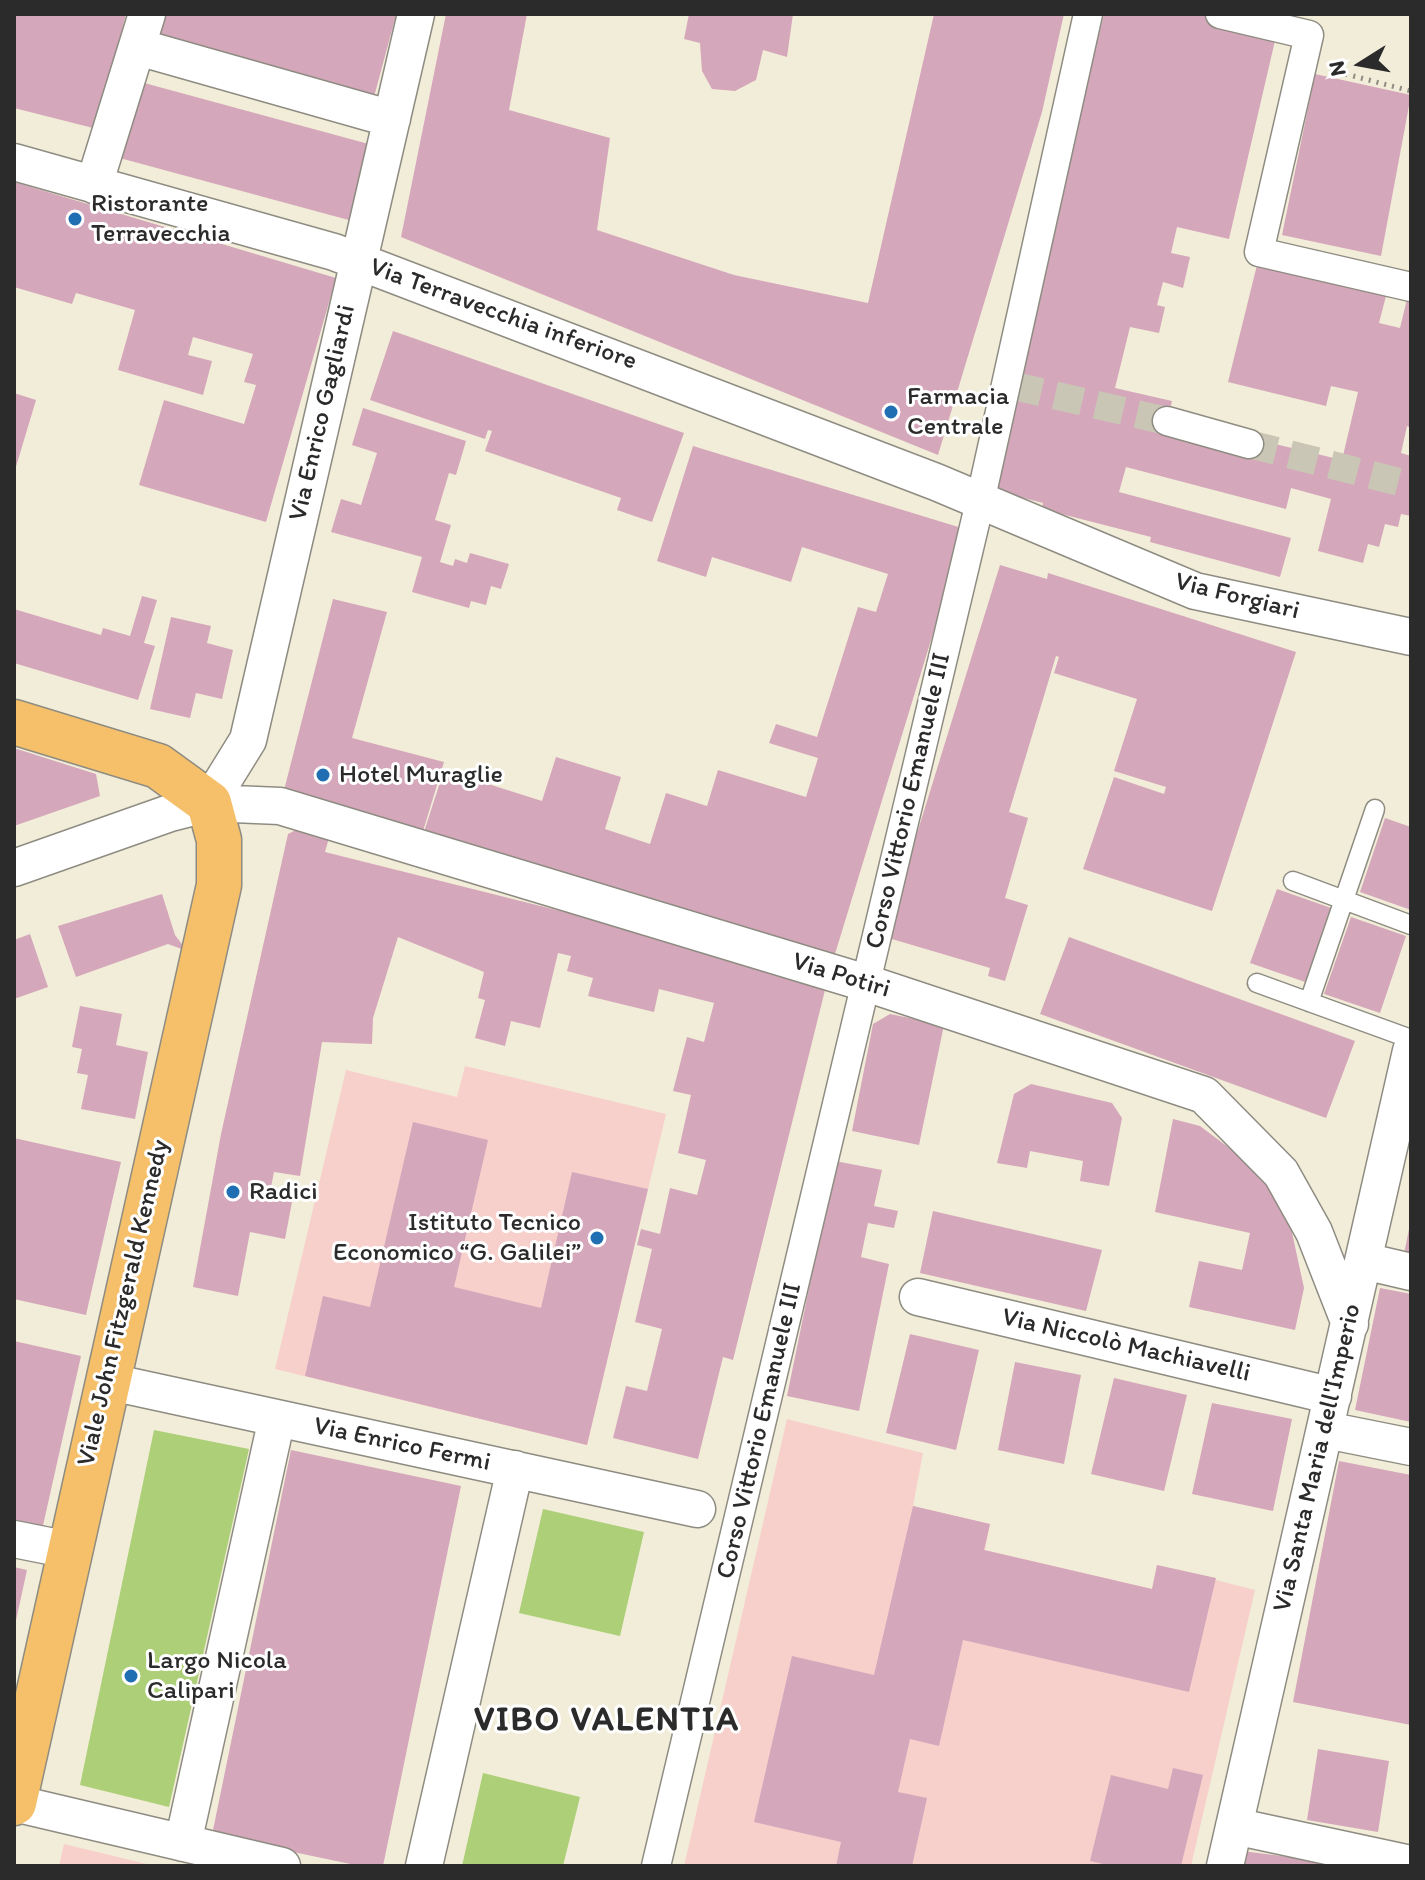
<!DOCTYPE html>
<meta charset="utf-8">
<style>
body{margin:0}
#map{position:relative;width:1425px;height:1880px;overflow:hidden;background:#f2edd8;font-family:Itim,sans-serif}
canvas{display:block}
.frame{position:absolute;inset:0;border:16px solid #2b2b2b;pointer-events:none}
.north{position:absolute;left:1321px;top:24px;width:80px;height:80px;-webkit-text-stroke:6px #fff;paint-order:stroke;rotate:259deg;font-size:22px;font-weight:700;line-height:32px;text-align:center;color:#2b2b2b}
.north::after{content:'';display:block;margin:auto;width:28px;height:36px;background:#2b2b2b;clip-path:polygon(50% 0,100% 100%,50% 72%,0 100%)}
</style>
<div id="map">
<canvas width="1425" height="1880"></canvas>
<div class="frame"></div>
<div class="north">N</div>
</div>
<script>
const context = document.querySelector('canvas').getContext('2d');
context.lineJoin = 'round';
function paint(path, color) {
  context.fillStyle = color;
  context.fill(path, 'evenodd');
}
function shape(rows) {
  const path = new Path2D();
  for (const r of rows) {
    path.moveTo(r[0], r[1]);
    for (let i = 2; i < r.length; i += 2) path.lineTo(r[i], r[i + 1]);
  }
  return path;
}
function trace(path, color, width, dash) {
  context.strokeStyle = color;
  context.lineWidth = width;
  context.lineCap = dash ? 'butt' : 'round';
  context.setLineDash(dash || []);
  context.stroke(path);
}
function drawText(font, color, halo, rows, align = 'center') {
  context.font = font + ' Itim,sans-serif';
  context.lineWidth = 6;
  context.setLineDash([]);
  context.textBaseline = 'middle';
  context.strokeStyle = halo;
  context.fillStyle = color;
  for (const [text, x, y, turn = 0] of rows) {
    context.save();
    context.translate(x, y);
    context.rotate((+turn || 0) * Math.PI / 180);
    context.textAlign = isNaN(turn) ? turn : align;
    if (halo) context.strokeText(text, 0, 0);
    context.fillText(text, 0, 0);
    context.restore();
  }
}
paint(shape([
 [465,1066,666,1114,587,1445,275,1369,346,1070,457,1097],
 [787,1419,923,1453,913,1506,990,1524,985,1550,1152,1589,1157,1565,1255,1590,1191,1866,684,1866],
 [64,1844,147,1864,155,1866,59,1866]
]), '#f7d0cc');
paint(shape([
 [154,1430,249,1449,169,1807,80,1785],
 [543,1509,644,1532,620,1636,519,1613],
 [483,1773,580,1797,563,1866,462,1866]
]), '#accf78');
paint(shape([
 [14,14,126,14,97,129,14,108],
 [164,14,393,14,396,15,374,97,158,40],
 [446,14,527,14,509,110,610,138,597,230,734,275,868,303,934,14,1064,14,1042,112,938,455,401,237],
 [689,14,793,14,787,57,763,50,756,80,735,91,712,89,702,71,700,43,684,39],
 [1104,14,1198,14,1277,32,1229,239,1177,227,1171,253,1190,257,1183,288,1163,282,1157,305,1165,307,1159,333,1130,327,1115,388,1172,401,1165,429,1250,438,1342,460,1358,392,1331,386,1326,406,1228,382,1258,261,1386,296,1379,323,1400,328,1408,295,1411,296,1411,428,1407,426,1401,453,1411,456,1411,516,1401,514,1398,527,1385,524,1379,547,1368,544,1363,563,1318,551,1331,499,1291,488,1286,509,1126,467,1119,492,1291,538,1280,577,1150,542,1151,537,1042,509,1043,503,989,489],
 [1315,74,1411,95,1381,256,1282,235],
 [137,81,376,146,356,222,116,157],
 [14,182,336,278,266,522,139,485,164,400,244,424,256,385,244,382,253,354,193,337,188,355,212,361,203,395,118,370,135,310,76,293,72,304,14,287],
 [393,331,684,433,652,522,617,510,621,498,485,451,492,431,488,430,485,439,370,400],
 [14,393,36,400,15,470,14,470],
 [363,408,466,441,456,475,449,473,435,520,451,525,440,562,453,566,455,559,467,563,470,553,509,564,501,589,491,586,486,605,471,601,469,608,412,592,422,557,331,532,341,499,361,505,377,453,352,445],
 [693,446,965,529,831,967,421,841,444,770,542,801,556,757,621,777,605,829,650,844,666,793,707,806,718,770,806,797,818,758,769,743,776,724,817,737,858,607,876,612,888,574,802,547,791,582,712,557,706,577,657,561],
 [1000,565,1047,579,1048,573,1296,652,1212,911,1083,869,1114,777,1164,794,1166,787,1114,771,1137,699,1054,673,1059,657,1056,656,1009,812,1028,818,1005,898,1028,905,1005,981,988,976,990,968,885,937],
 [142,596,157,600,144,643,155,646,138,700,14,663,14,609,101,635,103,628,130,636],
 [333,599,387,612,352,738,444,762,420,841,282,798],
 [171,617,211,626,207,643,233,650,222,699,196,693,190,718,150,709],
 [14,748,96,774,100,796,14,826],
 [1385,818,1411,827,1411,910,1360,892],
 [296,830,329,838,325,852,828,978,733,1360,723,1357,698,1459,613,1438,626,1386,647,1391,662,1329,635,1322,652,1249,637,1245,641,1229,660,1234,670,1188,697,1195,706,1160,678,1153,691,1095,673,1091,687,1037,704,1042,714,1003,659,989,654,1012,588,996,593,978,567,971,571,956,558,953,540,1028,511,1021,505,1046,475,1038,485,1000,478,998,484,972,398,937,373,1018,372,1044,322,1042,300,1176,274,1172,269,1197,292,1202,285,1239,250,1232,238,1296,193,1287,221,1134,288,834],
 [1277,889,1334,909,1308,983,1250,963],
 [162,894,175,935,187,951,168,944,76,977,58,926],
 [1351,917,1406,936,1380,1013,1324,994],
 [30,934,48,987,14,999,14,940],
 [1069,937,1355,1041,1326,1118,1040,1014],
 [80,1006,122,1014,116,1045,148,1052,135,1119,81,1109,88,1075,77,1073,82,1049,72,1047],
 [890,1014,944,1025,919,1145,852,1131,873,1024],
 [1031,1084,1112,1103,1122,1118,1109,1186,1080,1181,1083,1161,1030,1151,1027,1168,997,1163,1014,1094],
 [1173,1119,1200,1126,1260,1171,1291,1228,1304,1288,1295,1330,1189,1307,1199,1261,1242,1270,1250,1233,1155,1212],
 [413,1122,488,1140,454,1287,541,1308,572,1172,648,1189,587,1445,305,1376,323,1296,370,1307],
 [14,1138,121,1162,86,1315,14,1299],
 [835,1161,882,1170,874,1206,898,1211,894,1228,868,1223,861,1257,889,1264,859,1411,787,1396],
 [933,1211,1102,1250,1086,1311,920,1273],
 [1410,1224,1411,1224,1411,1256,1404,1254],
 [1380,1288,1411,1294,1411,1422,1355,1410],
 [910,1334,979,1350,956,1450,886,1433],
 [14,1341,81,1356,42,1530,14,1524],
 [1015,1362,1081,1375,1064,1464,998,1450],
 [1114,1378,1187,1395,1164,1491,1091,1474],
 [1212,1403,1292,1419,1273,1511,1192,1494],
 [291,1450,461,1486,383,1866,360,1866,212,1835],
 [1339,1461,1411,1475,1411,1725,1293,1702],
 [913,1506,990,1524,984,1550,1152,1589,1157,1565,1216,1578,1189,1692,963,1640,939,1746,910,1739,898,1792,927,1798,912,1866,836,1866,841,1842,754,1822,792,1656,874,1675],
 [14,1567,27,1570,15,1625,14,1624],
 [1318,1749,1389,1761,1378,1832,1307,1820],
 [1173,1768,1203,1775,1181,1866,1112,1866,1090,1861,1111,1775,1168,1789],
 [1242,1851,1345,1864,1345,1866,1240,1866]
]), '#d5a7bb');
trace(shape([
 [1014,386,1167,421],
 [1249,444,1411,485]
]), '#cac6b5', 28, [28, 14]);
const service = shape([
 [1293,881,1411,925],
 [1257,983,1411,1039],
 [1309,1002,1375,809]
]);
const pedestrian = shape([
 [1220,14,1309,35,1259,252,1411,287],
 [1167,421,1249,444],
 [656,1866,980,502,1088,14]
]);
const minor = shape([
 [138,47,392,119],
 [14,162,334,252,936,482,1195,591,1411,637],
 [94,185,147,14],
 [209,803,248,740,416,14],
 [14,868,170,813,209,803,280,806,866,983,1204,1095,1281,1173,1314,1232,1350,1324],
 [1364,1261,1411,1272],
 [918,1297,1333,1396],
 [106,1381,697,1509],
 [1326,1430,1411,1447],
 [14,1539,69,1550],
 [14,1803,282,1866],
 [1234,1826,1411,1864],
 [183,1843,277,1418],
 [424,1866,515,1469],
 [1225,1866,1411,1051]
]);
const primary = shape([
 [14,722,158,766,209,803,219,840,219,885,14,1803]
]);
trace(service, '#8e8c82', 21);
trace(pedestrian, '#8e8c82', 31);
trace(minor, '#8e8c82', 39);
trace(primary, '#8e8c82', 47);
trace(shape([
 [1330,70,1411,91]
]), '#8e8c82', 5, [2, 6]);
trace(service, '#fff', 18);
trace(pedestrian, '#fff', 28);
trace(minor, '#fff', 36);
trace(primary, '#f6c06b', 44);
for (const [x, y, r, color] of [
 [75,219,8,"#1f6fb2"],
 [891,412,8,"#1f6fb2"],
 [323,775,8,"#1f6fb2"],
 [233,1192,8,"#1f6fb2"],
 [597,1238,8,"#1f6fb2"],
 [131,1676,8,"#1f6fb2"]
]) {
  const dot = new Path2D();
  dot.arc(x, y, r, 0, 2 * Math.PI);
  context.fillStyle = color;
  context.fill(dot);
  trace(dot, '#fff', 3);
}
drawText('26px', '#2b2b2b', '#fff', [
 ["Ristorante",91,204],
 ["Terravecchia",91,234],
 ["Farmacia",907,397],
 ["Centrale",907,427],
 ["Hotel Muraglie",339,775],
 ["Radici",249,1192],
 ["Istituto Tecnico",581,1223,"right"],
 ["Economico “G. Galilei”",581,1253,"right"],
 ["Largo Nicola",147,1661],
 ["Calipari",147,1691]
], 'left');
drawText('26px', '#2b2b2b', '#fff', [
 ["Via Terravecchia inferiore",503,315,20],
 ["Via Enrico Gagliardi",323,413,-77],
 ["Via Forgiari",1237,597,14],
 ["Corso Vittorio Emanuele III",909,801,-77],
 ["Via Potiri",841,976,17],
 ["Viale John Fitzgerald Kennedy",124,1303,-77],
 ["Via Niccolò Machiavelli",1126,1346,13],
 ["Corso Vittorio Emanuele III",760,1431,-77],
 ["Via Enrico Fermi",402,1445,12],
 ["Via Santa Maria dell'Imperio",1318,1458,-77]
]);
context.letterSpacing = '2px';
drawText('bold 34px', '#2b2b2b', '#fff', [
 ["VIBO VALENTIA",607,1721]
]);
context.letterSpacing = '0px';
</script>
